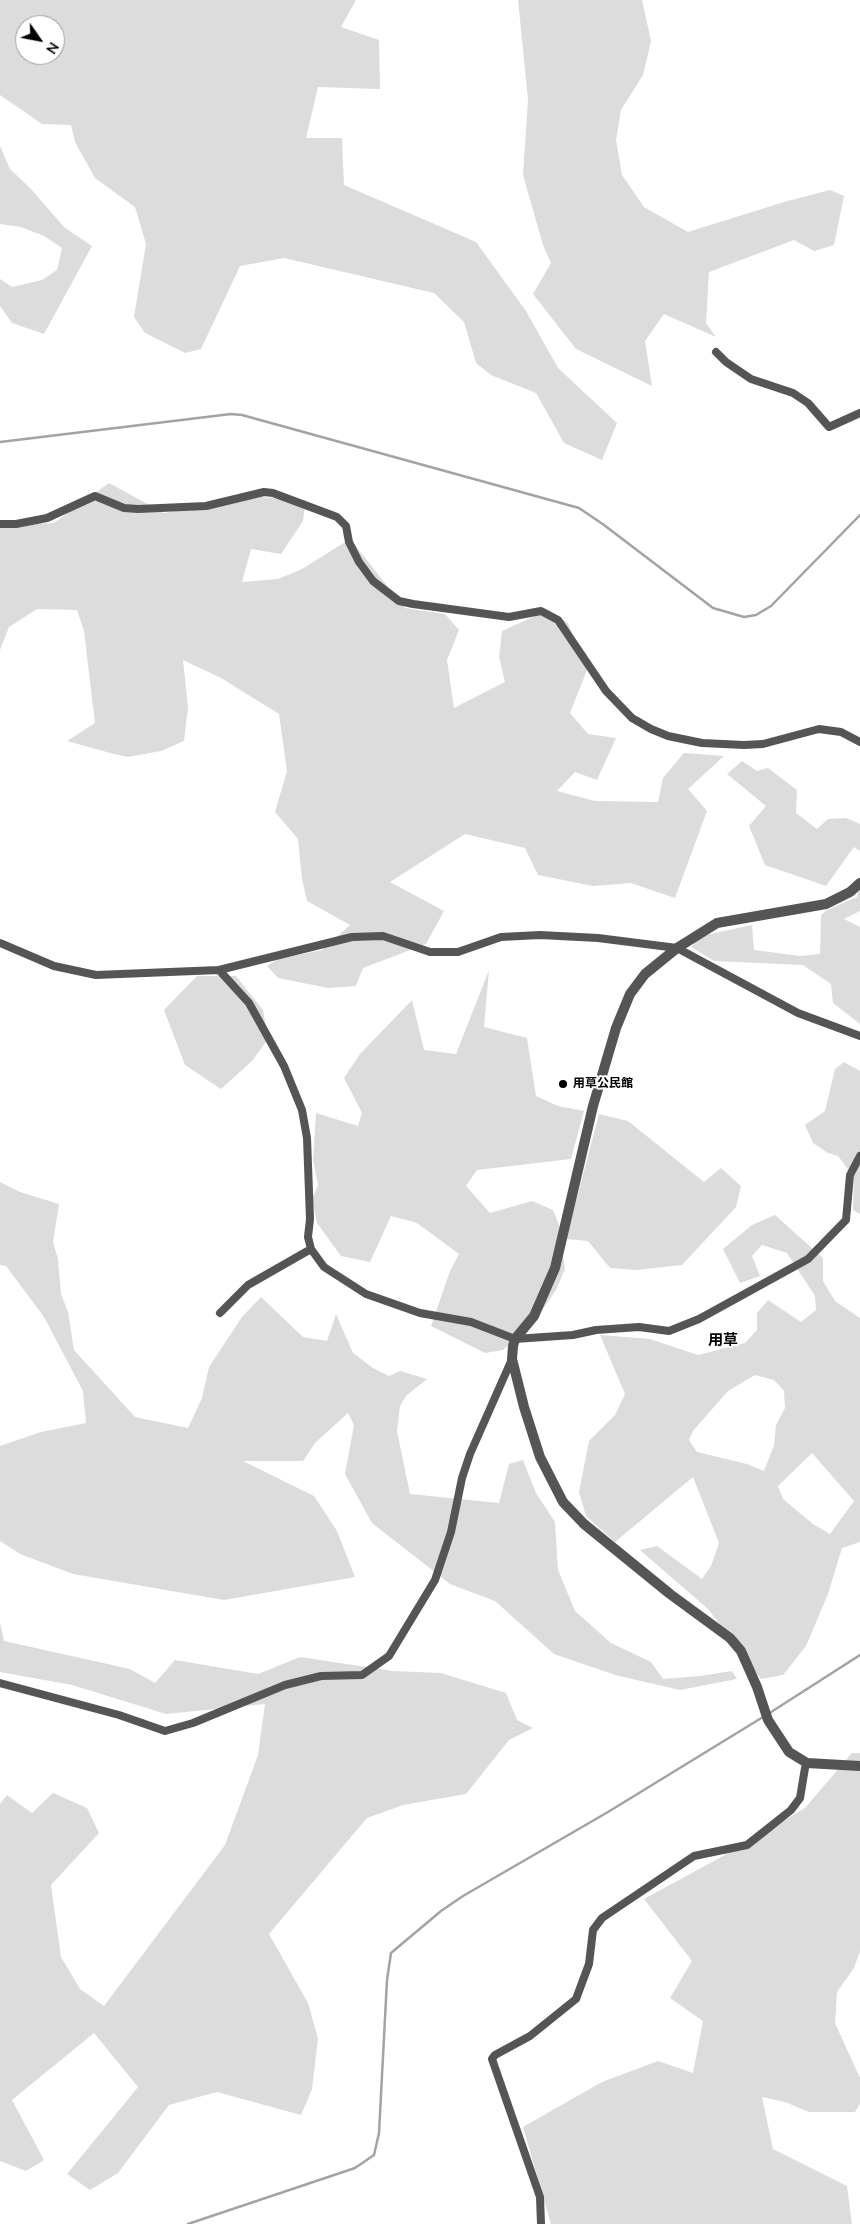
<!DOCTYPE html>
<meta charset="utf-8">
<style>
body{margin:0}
#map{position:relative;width:860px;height:2224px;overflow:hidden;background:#fff;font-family:"Nunito Sans",sans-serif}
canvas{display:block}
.north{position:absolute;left:15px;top:15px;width:50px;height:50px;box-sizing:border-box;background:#fff;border:1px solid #999;border-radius:50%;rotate:123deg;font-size:14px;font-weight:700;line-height:20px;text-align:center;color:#000}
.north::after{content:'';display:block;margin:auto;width:18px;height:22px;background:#000;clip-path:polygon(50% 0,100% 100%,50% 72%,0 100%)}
</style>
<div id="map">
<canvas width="860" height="2224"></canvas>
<div class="north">N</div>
</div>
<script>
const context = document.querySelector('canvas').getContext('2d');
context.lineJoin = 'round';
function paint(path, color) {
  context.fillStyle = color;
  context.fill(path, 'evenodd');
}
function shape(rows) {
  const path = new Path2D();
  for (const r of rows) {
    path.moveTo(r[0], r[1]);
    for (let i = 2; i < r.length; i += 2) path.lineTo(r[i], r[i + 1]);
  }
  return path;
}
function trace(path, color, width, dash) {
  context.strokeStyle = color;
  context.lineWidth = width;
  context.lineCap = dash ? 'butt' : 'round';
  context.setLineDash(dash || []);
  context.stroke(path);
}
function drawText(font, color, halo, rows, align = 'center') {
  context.font = font + ' "Nunito Sans","Noto Sans JP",sans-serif';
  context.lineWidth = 4;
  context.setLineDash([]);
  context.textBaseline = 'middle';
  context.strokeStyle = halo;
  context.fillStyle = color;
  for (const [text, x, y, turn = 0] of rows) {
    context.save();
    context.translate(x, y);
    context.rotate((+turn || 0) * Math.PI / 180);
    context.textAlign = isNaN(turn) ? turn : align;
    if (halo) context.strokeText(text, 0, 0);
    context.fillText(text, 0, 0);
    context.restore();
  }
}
paint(shape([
 [0,0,356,0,341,27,379,40,380,89,318,87,306,138,342,138,344,185,476,242,526,311,558,368,617,423,602,460,564,443,536,393,491,375,476,363,464,322,434,293,284,258,240,266,201,349,185,353,145,333,134,317,146,244,135,207,95,178,75,142,71,125,42,124,0,95],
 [25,25,55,25,55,55,25,55],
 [518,0,642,0,651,41,643,75,621,110,616,140,622,175,644,207,688,232,784,202,830,190,844,196,834,245,814,251,794,240,709,272,706,323,716,337,664,314,645,341,652,386,576,349,533,294,551,263,543,245,523,175,528,99],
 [0,146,10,169,31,189,64,227,92,246,44,334,12,323,0,306,0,279,12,287,42,280,57,270,62,248,44,236,21,227,0,224],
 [109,483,164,513,261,497,306,500,303,521,281,554,251,549,242,582,278,579,302,569,350,539,405,608,445,614,459,630,447,660,454,708,505,682,499,657,502,631,548,610,568,623,587,670,570,713,588,734,616,738,597,780,575,772,557,791,595,801,658,802,663,778,684,753,724,756,688,789,707,811,675,898,631,883,593,886,538,875,525,848,465,834,390,882,444,911,426,944,363,968,356,986,328,988,278,978,267,966,278,959,322,950,350,925,307,901,302,879,298,839,275,812,287,771,279,714,221,678,183,660,188,707,184,741,161,751,128,757,114,754,67,741,95,723,84,631,77,610,37,609,9,627,0,650,0,526,54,523],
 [742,761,757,771,768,768,797,790,796,813,817,829,828,819,846,818,860,824,860,851,854,847,826,886,765,865,749,826,766,806,727,774],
 [860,876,860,911,844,919,860,927,860,1024,833,1003,831,984,803,965,714,961,691,947,701,936,752,925,754,950,800,956,820,954,821,915,827,910,857,897],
 [489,970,484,1027,527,1038,536,1096,558,1106,584,1111,571,1159,477,1170,466,1186,490,1213,532,1201,553,1210,559,1225,565,1269,556,1290,534,1322,503,1350,485,1353,431,1326,450,1271,459,1254,417,1223,391,1216,370,1262,341,1256,317,1223,312,1199,318,1185,313,1160,316,1113,358,1126,362,1113,344,1078,360,1054,412,1000,424,1050,456,1054],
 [197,976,236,976,263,1010,268,1039,252,1061,221,1089,185,1065,164,1010],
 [844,1062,860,1071,860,1214,853,1210,854,1177,838,1156,828,1153,813,1143,805,1125,825,1111,835,1069],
 [599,1114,628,1121,704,1182,721,1168,741,1186,736,1207,682,1265,636,1270,610,1268,588,1241,566,1239],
 [0,1182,20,1192,59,1204,53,1242,58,1259,61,1294,68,1312,74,1350,135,1417,188,1428,202,1398,209,1367,242,1317,261,1297,303,1337,327,1341,336,1314,353,1353,373,1368,389,1376,400,1371,427,1379,406,1396,400,1406,397,1431,410,1494,499,1503,509,1464,523,1460,536,1493,555,1522,558,1570,575,1611,611,1643,651,1662,663,1679,700,1676,732,1671,737,1679,680,1690,615,1675,554,1654,495,1601,450,1584,372,1523,345,1474,354,1425,348,1413,315,1443,303,1461,243,1461,314,1496,337,1531,355,1577,224,1600,73,1574,20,1554,0,1541,0,1446,41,1432,86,1423,83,1391,44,1317,6,1266,0,1265],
 [775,1215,823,1258,823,1281,835,1301,860,1318,860,1542,842,1548,828,1594,806,1646,783,1675,761,1679,708,1609,640,1550,657,1546,702,1579,711,1566,719,1543,693,1477,615,1542,586,1516,579,1492,589,1441,615,1415,625,1394,600,1335,650,1339,698,1355,745,1343,757,1330,757,1313,768,1300,801,1322,816,1310,815,1296,787,1253,762,1245,752,1256,760,1276,740,1283,723,1249,752,1225],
 [755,1375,774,1380,784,1391,785,1408,776,1425,774,1445,764,1471,747,1464,697,1452,689,1440,693,1431,728,1391],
 [812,1453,854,1501,830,1534,813,1524,783,1499,778,1486],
 [0,1622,4,1641,130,1669,155,1683,175,1660,258,1674,300,1657,393,1671,441,1673,506,1693,517,1720,533,1728,509,1740,466,1794,403,1805,367,1818,269,1934,308,2003,318,2039,312,2089,301,2115,217,2092,169,2105,118,2173,90,2190,67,2174,138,2087,94,2033,12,2100,44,2160,26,2171,0,2161,0,1804,7,1795,32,1813,53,1793,87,1808,99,1833,51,1885,61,1957,80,1989,104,2006,225,1845,258,1755,265,1704,166,1714,72,1685,0,1672],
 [852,1753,860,1753,860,1951,854,1968,837,1992,835,2023,860,2078,860,2104,855,2112,809,2112,785,2102,762,2097,773,2149,847,2186,852,2224,551,2224,523,2127,602,2082,658,2061,693,2073,703,2021,670,1998,692,1961,644,1899,723,1856,805,1808]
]), '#dcdcdc');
trace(shape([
 [0,442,231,414,242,415,579,508,604,525,713,608,744,617,756,615,771,606,860,515],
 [768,1714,860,1655],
 [188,2224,355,2168,374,2155,379,2133,387,1980,391,1953,441,1911,463,1896,608,1812,763,1717]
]), '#a3a3a3', 2.5);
trace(shape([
 [716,352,726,362,751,379,793,393,808,403,829,427,860,413],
 [0,524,16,524,47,518,95,496,124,508,138,509,206,506,264,492,273,493,337,517,346,526,349,542,359,562,373,581,399,601,413,604,509,617,541,611,558,620,606,691,632,718,651,729,668,736,702,743,744,745,763,744,819,729,841,732,860,742],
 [0,943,54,966,96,975,219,970,352,937,383,936,430,952,458,952,501,937,540,935,598,938,677,948,798,1013,860,1036],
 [219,970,249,1003,284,1066,302,1110,307,1138,310,1219,308,1237,311,1249,324,1267,366,1294,420,1313,471,1322,515,1339,573,1335,596,1330,639,1327,669,1331,699,1319,808,1259,846,1220,850,1175,860,1156],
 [220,1313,248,1285,311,1249],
 [0,1683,119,1715,165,1731,193,1723,285,1685,321,1676,362,1675,389,1656,435,1580,451,1532,462,1478,470,1454,512,1359],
 [541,2224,540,2197,492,2059,495,2055,530,2036,576,1999,589,1964,593,1930,602,1918,694,1856,747,1845,766,1830,791,1810,800,1798,805,1768,807,1763]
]), '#555', 8);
trace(shape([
 [860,883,850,892,826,904,717,923,677,948,645,974,630,994,616,1028,593,1106,555,1268,534,1316,515,1339,513,1346,512,1359,524,1407,540,1457,563,1502,584,1524,670,1594,730,1638,741,1651,757,1687,768,1720,789,1752,807,1763,860,1766]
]), '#555', 10);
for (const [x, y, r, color] of [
 [563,1084,5,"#000"]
]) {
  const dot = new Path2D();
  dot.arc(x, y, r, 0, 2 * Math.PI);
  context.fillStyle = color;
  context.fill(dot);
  trace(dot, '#fff', 2);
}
drawText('bold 12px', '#000', '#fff', [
 ["用草公民館",573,1084]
], 'left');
drawText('bold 15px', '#000', '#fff', [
 ["用草",723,1341]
]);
</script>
